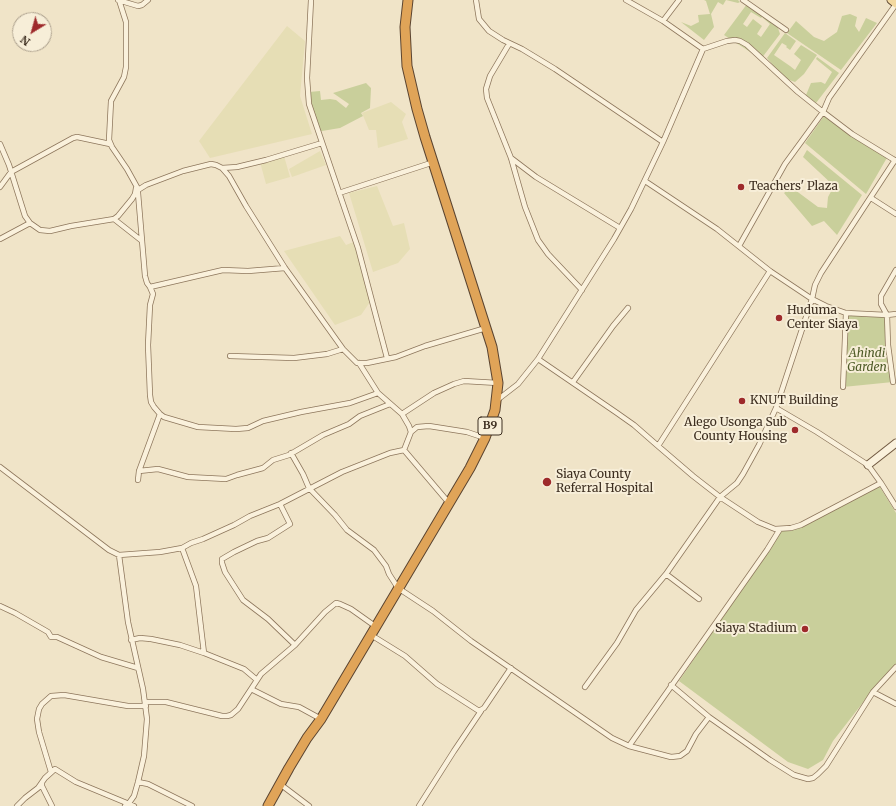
<!DOCTYPE html>
<style>
body{margin:0}
#map{position:relative;width:896px;height:806px;overflow:hidden;background:#f0e4c8;font-family:Merriweather,serif}
canvas{display:block}
.north{position:absolute;left:12px;top:12px;width:40px;height:40px;box-sizing:border-box;background:#f7eed8;border:1px solid #ada18e;border-radius:50%;rotate:217deg;font-size:11px;font-weight:700;line-height:16px;text-align:center;color:#3d2e20}
.north::after{content:'';display:block;margin:auto;width:14px;height:18px;background:#9e2a2b;clip-path:polygon(50% 0,100% 100%,50% 72%,0 100%)}
</style>
<div id="map">
<canvas width="896" height="806"></canvas>
<div class="north">N</div>
</div>
<script>
const context = document.querySelector('canvas').getContext('2d');
context.lineJoin = 'round';
function paint(path, color) {
  context.fillStyle = color;
  context.fill(path, 'evenodd');
}
function shape(rows) {
  const path = new Path2D();
  for (const r of rows) {
    path.moveTo(r[0], r[1]);
    for (let i = 2; i < r.length; i += 2) path.lineTo(r[i], r[i + 1]);
  }
  return path;
}
function trace(path, color, width, dash) {
  context.strokeStyle = color;
  context.lineWidth = width;
  context.lineCap = dash ? 'butt' : 'round';
  context.setLineDash(dash || []);
  context.stroke(path);
}
function drawText(font, color, halo, rows, align = 'center') {
  context.font = font + ' Merriweather,serif';
  context.lineWidth = 4;
  context.setLineDash([]);
  context.textBaseline = 'middle';
  context.strokeStyle = halo;
  context.fillStyle = color;
  for (const [text, x, y, turn = 0] of rows) {
    context.save();
    context.translate(x, y);
    context.rotate((+turn || 0) * Math.PI / 180);
    context.textAlign = isNaN(turn) ? turn : align;
    if (halo) context.strokeText(text, 0, 0);
    context.fillText(text, 0, 0);
    context.restore();
  }
}
paint(shape([
 [287,26,305,41,300,96,312,134,210,158,199,141],
 [391,102,406,114,402,122,408,139,378,148,376,130,369,130,362,113],
 [320,151,326,165,292,177,289,169],
 [284,156,290,177,266,184,260,162],
 [377,186,393,226,404,223,410,249,398,263,373,272,349,193],
 [340,236,346,245,356,241,370,302,361,315,335,325,284,251]
]), '#e6deb5');
paint(shape([
 [704,0,738,0,740,2,738,3,726,0,723,5,718,2,711,14,714,27,704,40,681,22,691,26,699,22,698,15,710,14,706,1],
 [747,4,763,16,761,18,751,12,743,24,747,27,753,19,762,26,757,34,761,37,770,24,763,18,764,16,777,25,780,34,761,59,724,35],
 [850,14,857,17,855,26,859,32,866,18,877,23,841,70,787,33,796,21,814,37,824,41,837,32,842,16],
 [785,33,796,41,790,50,786,47,787,46,782,43,774,55,790,66,795,70,801,60,794,54,801,45,817,55,804,74,795,82,784,78,767,58],
 [817,57,839,73,816,103,806,95,811,83,821,82,825,84,832,72,816,59],
 [366,83,371,88,370,108,361,113,363,116,340,128,316,132,309,92,320,91,321,100,330,99,336,100,346,108,349,104,333,93],
 [824,116,888,156,866,194,805,143],
 [807,150,862,195,837,235,824,221,812,226,784,193,791,187,818,207,827,208,828,197,834,186,803,157],
 [846,315,887,315,893,382,843,387],
 [878,484,896,513,896,664,868,696,833,741,823,760,808,769,788,762,679,681,739,593,780,529,804,525]
]), '#c9cf9b');
const street = shape([
 [118,0,138,6,142,5,148,0],
 [119,0,126,22,126,67,124,77,111,101,109,140,112,147,127,169,137,187,138,193,145,276,147,283,150,287,153,294,150,305,148,345,150,395,151,402,154,407,160,414,164,417,198,427,236,429,248,428,263,421,301,412,350,403,378,393],
 [311,0,307,78,309,104,358,248,387,358],
 [476,0,479,19,489,31,503,40,522,49,555,69,663,142],
 [626,0,663,21,703,49],
 [743,0,786,30],
 [663,21,679,0],
 [509,44,490,76,486,89,487,98,511,158,525,207,538,240,548,254,582,290],
 [0,144,9,165,25,216,30,223,40,230,50,231,71,226,114,219,118,216,132,199,135,194,136,188],
 [511,158,536,177,620,228],
 [895,160,821,273,815,285,812,299,826,306,846,313,887,315,896,314],
 [222,168,237,167,266,160,322,143],
 [645,181,717,229,770,271,812,299,776,408,817,432,868,465,881,483,896,507],
 [0,187,11,172,73,138,77,137,110,144],
 [138,190,146,185,183,171,211,164,216,165,222,168,229,176,246,206,285,268,343,349,357,363,367,363,396,357,425,346,486,328],
 [339,193,434,162],
 [871,198,896,214],
 [114,219,142,241],
 [0,239,30,223],
 [739,246,785,164,823,112,829,98,896,4],
 [150,287,223,270,248,271,285,268],
 [230,356,294,358,327,354,343,349],
 [538,359,614,239,631,209,663,142,703,49,727,41,735,40,740,41,747,45,798,92,823,112,852,134,896,161],
 [573,382,613,326,628,308],
 [893,382,888,345,887,315,881,304,881,296,896,270],
 [843,387,846,313],
 [496,401,518,384,538,359,617,413,634,425,658,446,770,271],
 [402,414,434,393,454,384,464,381,498,383],
 [411,432,417,427,429,426,467,432,485,438],
 [658,446,693,476,720,497,758,522,775,529,791,528,801,525,881,483],
 [404,450,449,503],
 [291,453,303,474,309,488,335,515,347,530,374,550,386,566,389,574,398,588,433,611,471,641,612,738,629,746,708,634,767,550,780,529],
 [0,467,109,550,119,555,160,552,182,548,191,543,203,539,234,525,250,516,280,504,342,472,390,453,404,450,411,432,409,426,402,414,378,393,359,363],
 [139,471,158,469,188,477,226,479,237,475,263,468,273,460,289,455,323,435,349,424,360,416,390,404],
 [138,480,139,471,160,414],
 [280,504,290,524,268,538,257,541,234,552,222,559,222,563,225,572,243,600,268,619,295,645],
 [182,548,196,586,204,653],
 [119,555,128,622,143,689,147,719,144,756,138,782,134,796,129,803,125,806],
 [699,599,666,574,720,497,737,483,743,474,759,445,776,408],
 [0,606,15,613,48,632,51,637,57,637,101,657,138,668],
 [371,635,405,656,437,684,479,711,484,708,511,668],
 [131,640,140,638,151,639,180,645,204,653,244,669,257,680],
 [671,685,709,717,770,760,794,775,808,779,813,778,818,774,826,766,873,692,896,667],
 [585,687,617,643,636,610,666,574],
 [251,689,281,704,299,707,321,719],
 [873,692,896,704],
 [145,702,166,702,222,716,227,716,231,715,238,709,261,674,295,645,325,612,336,603,340,604,351,609,375,626],
 [629,746,671,757,680,756,687,751,696,734,709,717],
 [51,772,39,732,37,719,39,709,42,704,51,696,64,695,128,706,146,706],
 [138,782,148,784,192,806],
 [42,783,42,786,52,806],
 [280,784,309,806],
 [17,806,25,798,38,788,45,778,55,769,76,782,134,806],
 [419,806,454,751,481,711]
]);
const secondary = shape([
 [868,465,896,443]
]);
const primary = shape([
 [891,0,896,4]
]);
const highway = shape([
 [268,806,289,768,307,738,321,719,470,468,485,438,495,410,498,383,492,347,425,137,417,109,407,66,405,27,408,0]
]);
trace(street, '#8d765c', 6);
trace(secondary, '#6f573f', 9);
trace(primary, '#5b4430', 9);
trace(highway, '#5b4430', 11);
trace(street, '#faf1dc', 4.5);
trace(secondary, '#faf1dc', 7);
trace(primary, '#f3d9a0', 7);
trace(highway, '#e0a458', 9);
for (const [x, y, r, color] of [
 [741,187,4,"#9e2a2b"],
 [779,318,4,"#9e2a2b"],
 [742,401,4,"#9e2a2b"],
 [795,430,4,"#9e2a2b"],
 [547,482,5,"#9e2a2b"],
 [805,629,4,"#9e2a2b"]
]) {
  const dot = new Path2D();
  dot.arc(x, y, r, 0, 2 * Math.PI);
  context.fillStyle = color;
  context.fill(dot);
  trace(dot, '#f7eed8', 1.5);
}
for (const [x, y, w] of [
 [490,426,24]
]) {
  const box = new Path2D();
  box.roundRect(x - w / 2, y - 9, w, 18, 3);
  context.fillStyle = '#f7eed8';
  context.fill(box);
  trace(box, '#3d2e20', 1);
}
drawText('bold 11px', '#3d2e20', null, [
 ["B9",490,426]
]);
drawText('12px', '#3d2e20', '#f7eed8', [
 ["Teachers' Plaza",749,187],
 ["Huduma",787,311],
 ["Center Siaya",787,325],
 ["KNUT Building",750,401],
 ["Alego Usonga Sub",787,423,"right"],
 ["County Housing",787,437,"right"],
 ["Siaya County",556,475],
 ["Referral Hospital",556,489],
 ["Siaya Stadium",797,629,"right"]
], 'left');
drawText('italic 12px', '#4d5a26', '#f7eed8', [
 ["Ahindi",867,354],
 ["Garden",867,368]
]);
</script>
